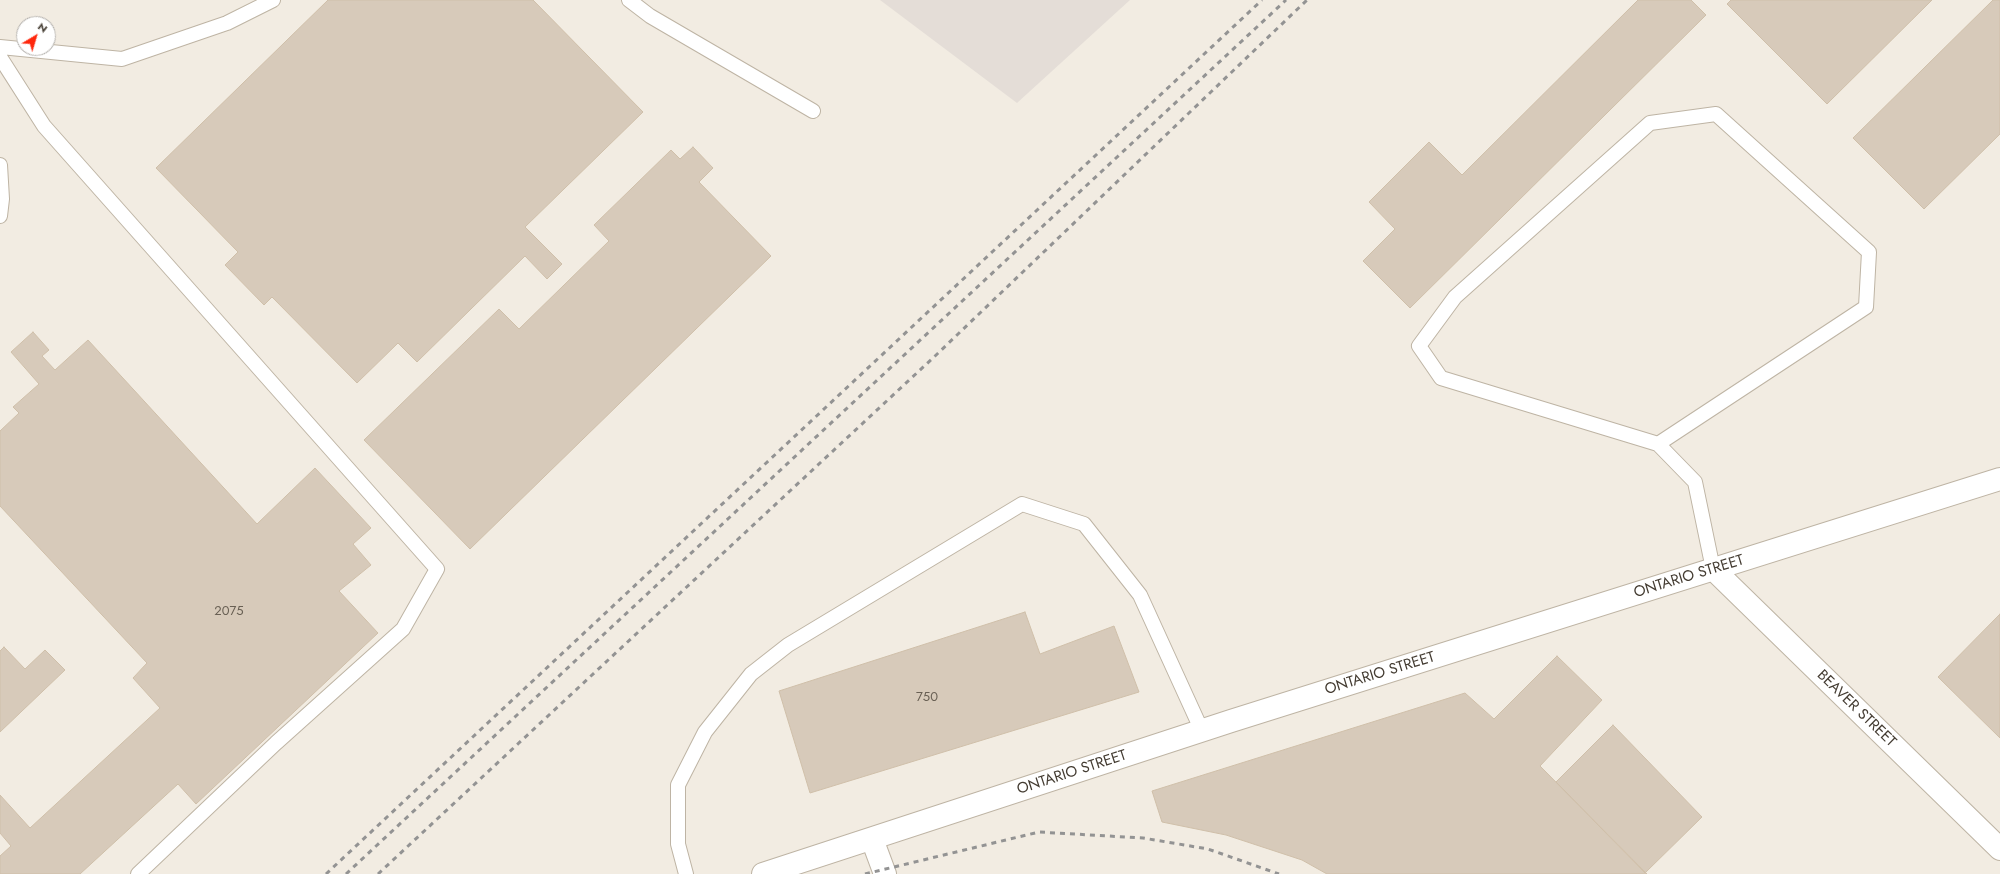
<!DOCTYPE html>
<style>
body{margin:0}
#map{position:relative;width:2000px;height:874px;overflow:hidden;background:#f2ece2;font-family:Jost,sans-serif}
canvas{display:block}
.north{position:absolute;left:16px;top:16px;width:40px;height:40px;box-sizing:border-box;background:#fff;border:1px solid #b4b1ad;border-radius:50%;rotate:38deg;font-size:11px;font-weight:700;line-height:16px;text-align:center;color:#443c32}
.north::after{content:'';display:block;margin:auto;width:14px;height:18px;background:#ff270c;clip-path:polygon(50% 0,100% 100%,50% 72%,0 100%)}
</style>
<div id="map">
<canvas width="2000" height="874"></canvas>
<div class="north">N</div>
</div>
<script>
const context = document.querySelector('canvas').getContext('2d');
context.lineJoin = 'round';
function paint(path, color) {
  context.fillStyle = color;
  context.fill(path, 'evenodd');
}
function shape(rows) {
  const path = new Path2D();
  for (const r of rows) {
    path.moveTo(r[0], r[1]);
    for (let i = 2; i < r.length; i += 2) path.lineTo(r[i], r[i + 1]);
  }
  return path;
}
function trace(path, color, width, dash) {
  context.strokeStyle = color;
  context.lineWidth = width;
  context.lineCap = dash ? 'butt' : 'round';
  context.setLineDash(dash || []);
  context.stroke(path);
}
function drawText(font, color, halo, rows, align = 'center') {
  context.font = font + ' Jost,sans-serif';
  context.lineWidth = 3;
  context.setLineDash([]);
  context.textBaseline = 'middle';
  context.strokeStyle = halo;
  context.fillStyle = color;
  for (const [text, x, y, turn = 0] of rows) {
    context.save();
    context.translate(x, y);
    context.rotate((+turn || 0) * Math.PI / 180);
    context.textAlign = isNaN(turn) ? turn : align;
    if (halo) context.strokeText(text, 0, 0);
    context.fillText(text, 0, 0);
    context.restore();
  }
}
paint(shape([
 [880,0,1130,0,1017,103]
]), '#e4ddd7');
const building = shape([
 [328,0,533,0,643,112,525,227,562,264,547,279,525,256,417,362,398,343,357,383,272,297,264,305,225,265,238,252,156,168,328,0],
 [1638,0,1691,0,1706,15,1410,308,1363,261,1395,229,1369,202,1429,142,1462,175,1638,0],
 [1731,0,1932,0,1827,104,1727,4,1731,0],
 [1993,0,2000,0,2000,134,1924,209,1853,138,1993,0],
 [693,147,713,168,699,182,771,256,470,549,364,440,499,309,519,329,609,241,594,225,671,150,680,159,693,147],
 [33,332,49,350,42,356,55,370,88,340,257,524,315,468,371,528,353,544,371,565,339,591,378,633,196,804,178,784,80,874,0,874,0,856,11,846,0,833,0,795,30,828,160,708,133,678,147,663,0,506,0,431,19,413,13,407,39,384,11,352,33,332],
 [1025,612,1040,654,1114,626,1139,692,810,793,779,691,1025,612],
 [2000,614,2000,738,1938,677,2000,614],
 [4,647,25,669,45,650,65,670,0,732,0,651,4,647],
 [1557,656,1602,700,1540,766,1647,874,1327,874,1302,860,1226,835,1162,822,1152,791,1465,693,1494,719,1557,656],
 [1613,725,1702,817,1645,873,1556,782,1613,725]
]);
paint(building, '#d7caba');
trace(building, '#cfbfa9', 1);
const service = shape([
 [629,0,650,16,813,111],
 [0,47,122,59,227,23,273,0],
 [0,57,44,126,437,569,403,629,276,743,138,874],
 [0,165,2,199,0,216],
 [1658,444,1866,307,1869,252,1716,114,1650,123,1455,297,1419,346,1441,378,1658,444,1695,482,1713,569],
 [686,874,678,844,678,785,705,732,751,674,788,645,1022,504,1084,524,1140,595,1202,731]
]);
const minor = shape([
 [1713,569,2000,849],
 [872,839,885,874],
 [763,874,1231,721,2000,479]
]);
trace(service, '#beb4a4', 16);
trace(minor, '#beb4a4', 24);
trace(service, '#fff', 14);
trace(minor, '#fff', 22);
trace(shape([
 [326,874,1262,0],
 [346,874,1286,0],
 [378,874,934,357,1307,0],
 [865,874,1039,832,1143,838,1208,849,1279,874]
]), '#939393', 3, [5, 5]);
drawText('13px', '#696054', null, [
 ["2075",229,612],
 ["750",927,698]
]);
drawText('15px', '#443c32', '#fff', [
 ["ONTARIO STREET",1689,577,-17],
 ["ONTARIO STREET",1380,674,-17],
 ["BEAVER STREET",1856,709,44],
 ["ONTARIO STREET",1072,773,-18]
]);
</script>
